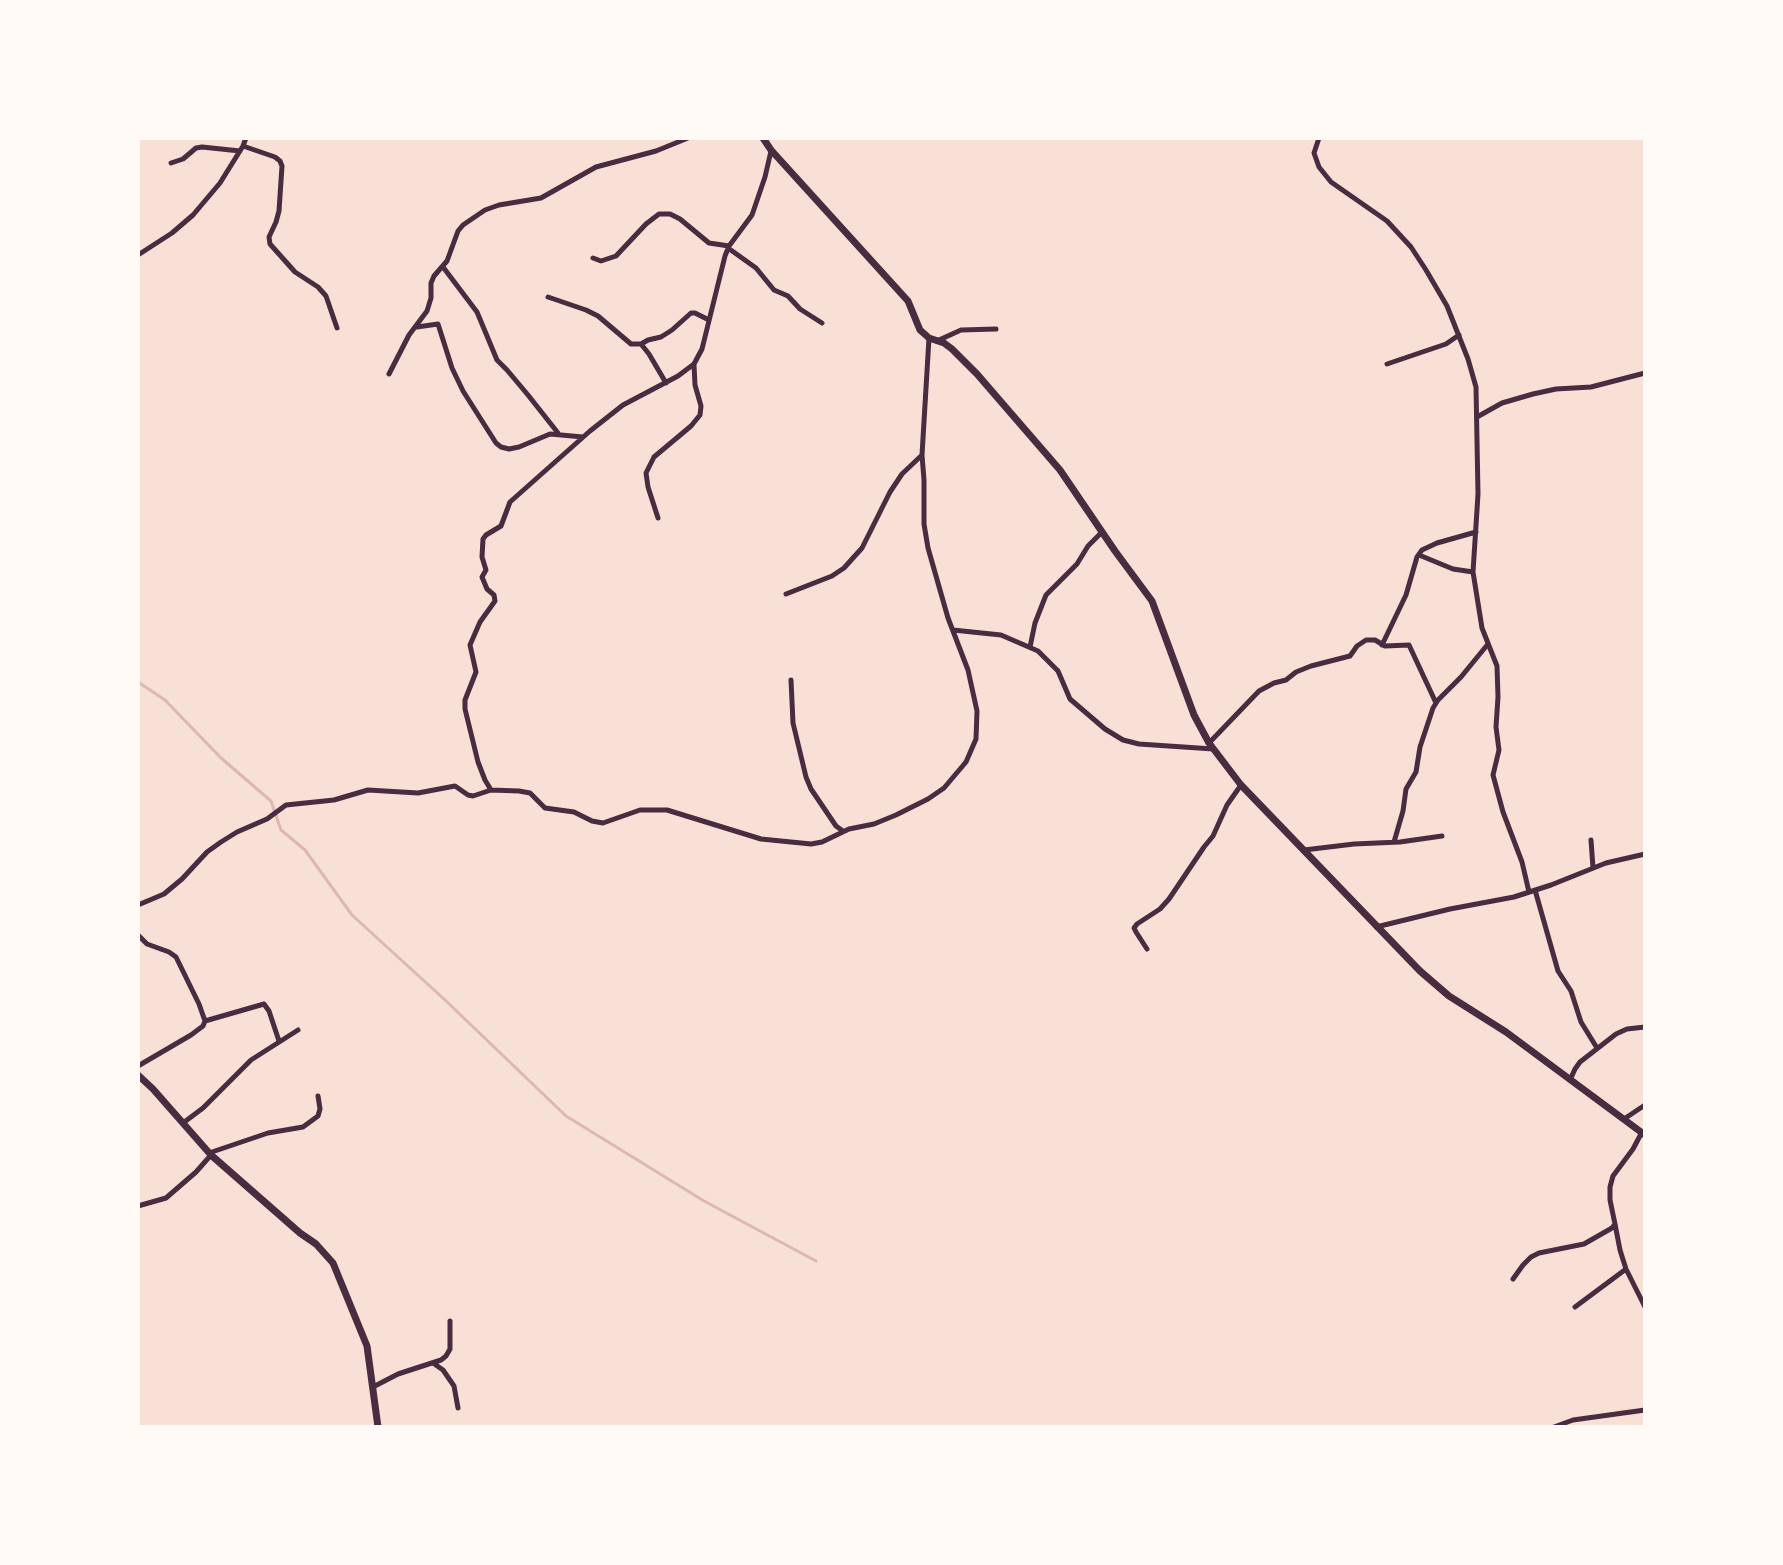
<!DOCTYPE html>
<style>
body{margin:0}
#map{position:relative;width:1783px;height:1565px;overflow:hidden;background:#f7e1d7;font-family:Montserrat,sans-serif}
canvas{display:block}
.frame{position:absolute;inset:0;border:140px solid #fffaf5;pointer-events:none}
</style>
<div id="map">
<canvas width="1783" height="1565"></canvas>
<div class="frame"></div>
</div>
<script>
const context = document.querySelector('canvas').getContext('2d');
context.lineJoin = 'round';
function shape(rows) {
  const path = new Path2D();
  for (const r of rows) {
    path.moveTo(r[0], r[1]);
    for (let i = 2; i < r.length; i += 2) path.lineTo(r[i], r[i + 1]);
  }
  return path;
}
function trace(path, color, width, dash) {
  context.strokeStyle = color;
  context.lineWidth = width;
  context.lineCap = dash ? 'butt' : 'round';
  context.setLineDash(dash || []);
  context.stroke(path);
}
trace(shape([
 [138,682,165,700,221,758,271,801,281,830,305,850,352,915,445,1000,566,1116,704,1201,816,1261]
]), '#dcb8b0', 3);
trace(shape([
 [1319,138,1314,153,1319,167,1331,182,1387,221,1411,247,1426,270,1447,306,1468,359,1476,387,1478,494,1473,572,1482,628,1497,666,1498,697,1496,727,1499,750,1493,775,1503,812,1522,862,1529,892],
 [243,146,275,157,280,161,282,166,279,211,276,222,269,237,270,244,295,272,318,287,326,296,337,328],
 [171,163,183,159,196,148,202,147,240,151],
 [728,248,756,268,774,290,788,296,800,309,822,323],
 [138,255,172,233,193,215,220,183,243,146,246,138],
 [593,258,601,261,616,256,646,224,659,214,670,214,680,219,709,243,729,246],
 [443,267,477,312,497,360,507,370,528,395,558,433],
 [548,297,586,310,598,316,631,344,641,344,649,354,666,383],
 [417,327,438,324,452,368,463,391,496,443,501,447,509,449,519,447,550,434,583,437],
 [939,340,961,330,996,329],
 [641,344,648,340,661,337,672,330,691,313,695,313,709,320],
 [1387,364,1446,344,1459,335],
 [389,374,409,335,427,311,431,298,431,283,434,276,447,261,458,231,463,225,485,210,499,205,541,198,596,167,656,151,688,138],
 [1477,417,1502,403,1533,394,1556,389,1591,387,1645,373],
 [658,518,648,487,646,473,654,457,691,426,700,415,701,406,695,385,694,365],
 [1419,555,1453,569,1473,572],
 [786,594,832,576,844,568,862,548,890,492,902,474,922,455],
 [953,630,1001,635,1038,651,1058,671,1070,699,1105,729,1123,740,1139,744,1213,749],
 [1382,645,1406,595,1417,557,1422,550,1437,543,1476,532],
 [1030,647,1035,623,1046,595,1077,564,1088,546,1102,532],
 [791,680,793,723,806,777,811,789,836,826,843,831],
 [1209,743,1259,691,1274,683,1286,680,1296,672,1311,666,1350,656,1357,646,1366,640,1375,640,1385,646,1409,645,1436,703],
 [491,790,485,780,478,762,465,709,465,700,476,672,470,645,480,622,495,601,494,595,487,589,482,577,486,570,482,557,483,539,486,535,501,526,510,502,590,431,623,405,678,376,694,364,702,349,725,256,729,246,752,215,765,177,771,151],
 [1591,840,1593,868],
 [1394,842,1403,811,1406,789,1416,772,1420,747,1433,708,1438,700,1461,677,1488,644],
 [1304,850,1354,844,1400,842,1442,836],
 [1535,890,1558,971,1571,991,1581,1022,1597,1048],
 [138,905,164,894,182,879,207,852,221,842,237,832,267,819,286,805,334,800,368,790,418,793,455,786,468,795,473,796,491,790,519,791,530,793,545,808,574,812,592,821,603,823,640,810,667,810,761,839,811,844,822,842,849,829,874,824,896,815,928,799,944,788,966,762,976,739,977,711,968,670,948,618,928,548,924,524,924,480,922,455,929,338],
 [1376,927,1450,909,1514,897,1551,885,1606,863,1645,854],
 [138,935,147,944,169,952,176,957,199,1004,205,1021,203,1026,191,1035,138,1066],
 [1147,949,1136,932,1134,928,1137,924,1160,909,1169,899,1204,847,1213,836,1227,805,1241,785],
 [205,1021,264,1004,269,1011,279,1041],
 [1570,1080,1575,1069,1580,1062,1616,1034,1627,1029,1645,1027],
 [1624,1119,1645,1105],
 [183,1123,203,1108,251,1060,298,1030],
 [209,1153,268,1133,303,1127,318,1116,320,1109,318,1096],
 [138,1206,166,1198,196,1172,211,1155],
 [1615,1224,1620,1250,1626,1269,1645,1307],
 [1513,1279,1523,1265,1531,1257,1539,1253,1584,1244,1612,1228,1615,1224,1610,1200,1610,1187,1613,1176,1633,1149,1642,1132],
 [1575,1307,1626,1269],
 [433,1363,443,1370,454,1386,458,1408],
 [373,1387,398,1374,441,1360,446,1356,450,1349,450,1321],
 [1554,1427,1573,1420,1645,1410]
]), '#4a2c40', 5);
trace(shape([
 [763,138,771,150,908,301,920,330,929,338,944,343,952,349,977,374,1060,470,1115,551,1152,601,1194,715,1209,743,1241,785,1420,971,1449,996,1506,1032,1645,1135],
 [138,1075,153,1089,211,1155,300,1233,316,1244,333,1263,367,1346,378,1427]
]), '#4a2c40', 7);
</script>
